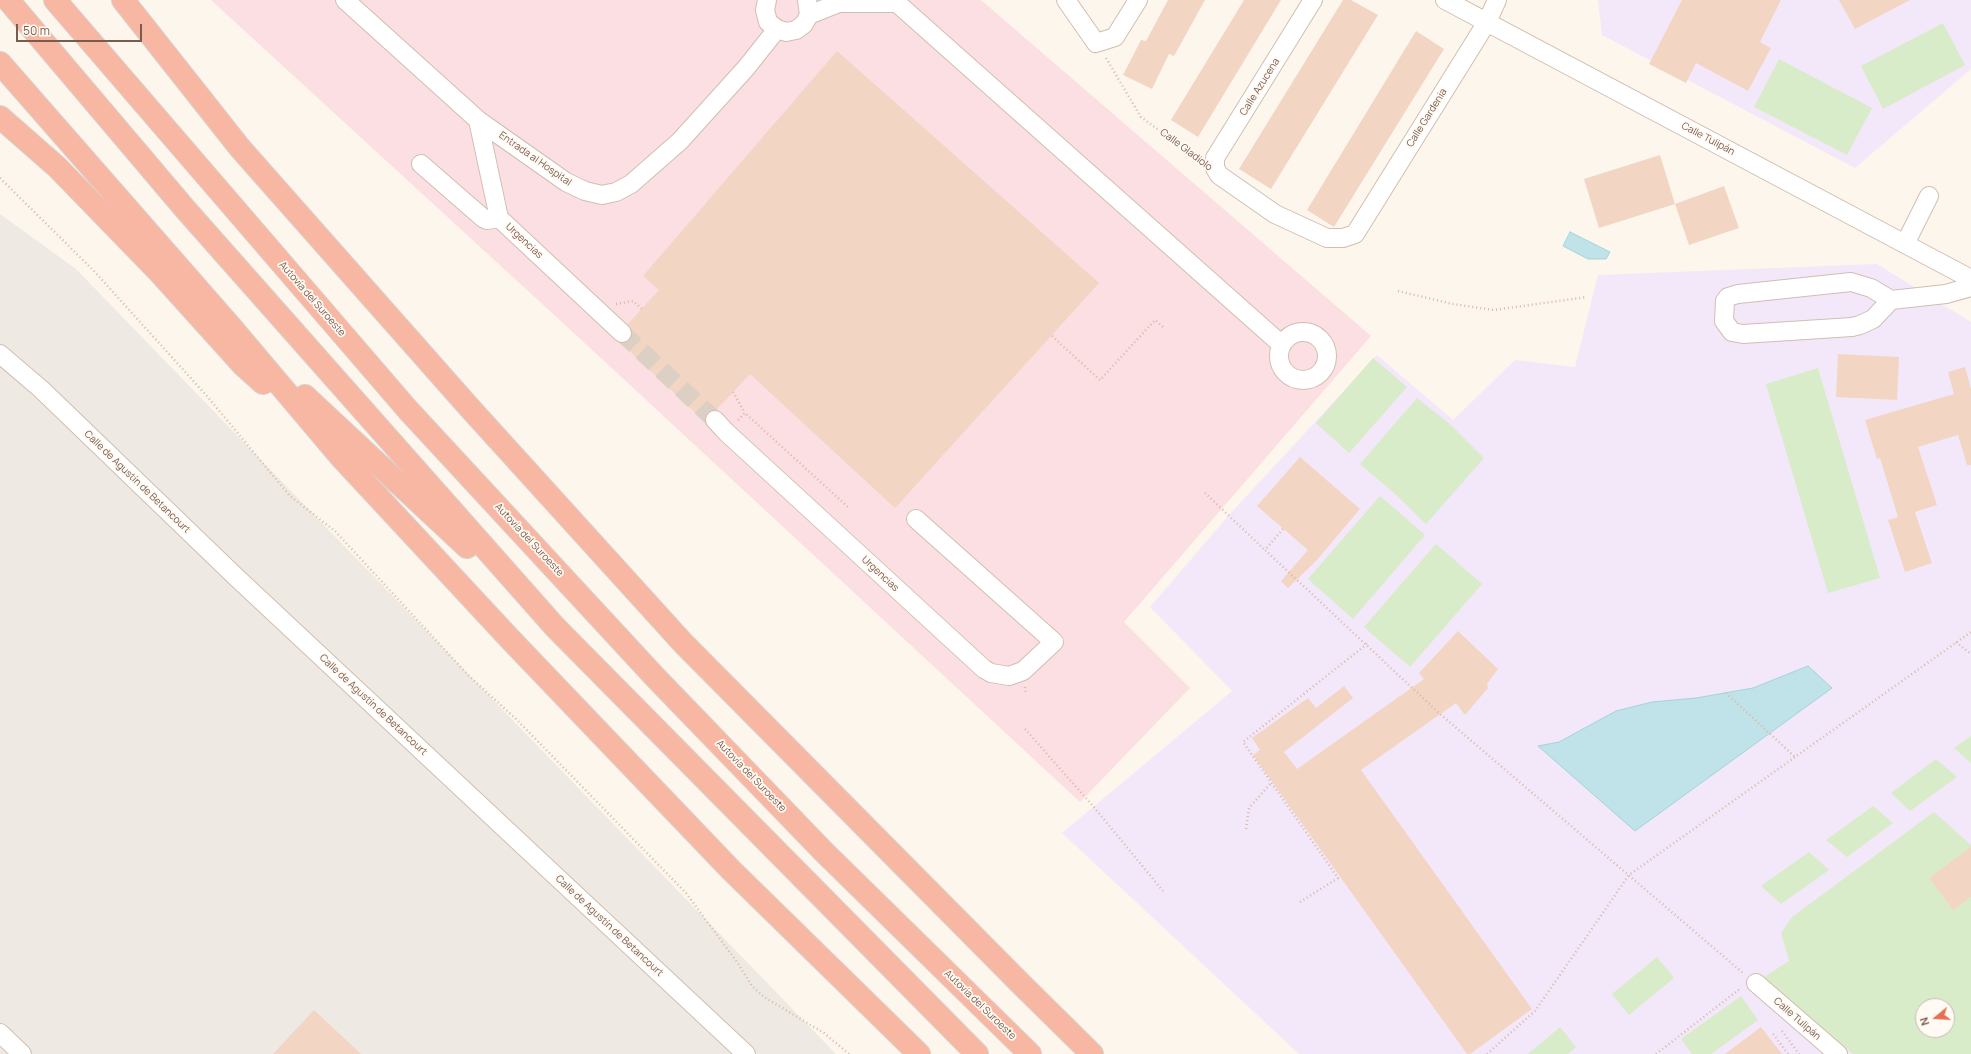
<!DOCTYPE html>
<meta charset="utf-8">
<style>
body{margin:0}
#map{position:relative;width:1971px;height:1054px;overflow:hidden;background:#fdf6ec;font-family:Manrope,sans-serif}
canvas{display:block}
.north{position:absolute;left:1915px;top:998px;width:40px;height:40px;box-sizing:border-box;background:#fffaf3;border:1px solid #cabbb1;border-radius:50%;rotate:252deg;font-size:11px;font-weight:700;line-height:16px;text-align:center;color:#7a5c4d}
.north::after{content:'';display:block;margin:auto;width:14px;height:18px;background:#e76f51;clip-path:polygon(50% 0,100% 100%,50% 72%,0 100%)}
.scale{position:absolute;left:16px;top:24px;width:126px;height:18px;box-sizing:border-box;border:2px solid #7a5c4d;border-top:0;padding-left:5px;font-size:12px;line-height:14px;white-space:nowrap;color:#7a5c4d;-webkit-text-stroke:3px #fffaf3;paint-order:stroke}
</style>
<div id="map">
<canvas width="1971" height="1054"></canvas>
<div class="north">N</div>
<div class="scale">50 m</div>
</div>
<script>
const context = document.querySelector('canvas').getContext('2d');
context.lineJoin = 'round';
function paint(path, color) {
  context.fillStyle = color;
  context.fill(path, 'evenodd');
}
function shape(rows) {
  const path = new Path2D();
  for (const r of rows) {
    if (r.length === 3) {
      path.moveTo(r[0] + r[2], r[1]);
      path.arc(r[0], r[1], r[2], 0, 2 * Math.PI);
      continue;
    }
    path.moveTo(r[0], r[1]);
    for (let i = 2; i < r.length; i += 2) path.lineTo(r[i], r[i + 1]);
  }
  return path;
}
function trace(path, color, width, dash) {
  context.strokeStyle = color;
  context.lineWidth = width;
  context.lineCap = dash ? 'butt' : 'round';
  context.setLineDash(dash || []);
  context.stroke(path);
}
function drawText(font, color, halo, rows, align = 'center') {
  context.font = font + ' Manrope,sans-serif';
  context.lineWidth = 3.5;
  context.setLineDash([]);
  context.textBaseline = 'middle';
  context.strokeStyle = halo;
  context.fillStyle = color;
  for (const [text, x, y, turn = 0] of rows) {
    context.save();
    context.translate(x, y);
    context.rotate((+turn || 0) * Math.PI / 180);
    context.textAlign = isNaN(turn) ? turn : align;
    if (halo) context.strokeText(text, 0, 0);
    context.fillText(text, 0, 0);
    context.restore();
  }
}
paint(shape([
 [0,214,76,269,836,1054,0,1054]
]), '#efe9e4');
paint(shape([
 [1598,0,1971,0,1971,69,1855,168,1602,35],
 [1877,264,1971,322,1971,1054,1299,1054,1062,833,1232,691,1150,607,1229,515,1377,355,1453,420,1515,360,1575,367,1598,275],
 [1923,1006,1947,1006,1947,1030,1923,1030]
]), '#f3e8fa');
paint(shape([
 [211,0,981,0,1371,336,1124,622,1190,688,1080,802,576,335]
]), '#fbdfe3');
paint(shape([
 [1943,23,1965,65,1883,109,1861,66],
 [1779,59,1872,108,1847,155,1754,107],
 [1373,358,1407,387,1349,453,1316,423],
 [1818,368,1880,578,1828,593,1766,384],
 [1417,398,1451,425,1484,458,1426,524,1392,491,1360,464],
 [1380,496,1425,535,1353,619,1308,579],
 [1436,544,1482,584,1410,667,1364,627],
 [1971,736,1971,763,1954,748],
 [1936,759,1957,777,1910,811,1891,793],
 [1873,806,1893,823,1847,857,1826,840],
 [1934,812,1971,845,1971,847,1929,878,1953,910,1971,897,1971,1054,1853,1054,1761,979,1789,961,1781,933,1792,917],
 [1923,1006,1947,1006,1947,1030,1923,1030],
 [1809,852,1829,870,1781,904,1761,886],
 [1657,957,1674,978,1629,1015,1612,994],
 [1741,996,1758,1020,1711,1054,1692,1054,1681,1039],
 [1560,1027,1576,1047,1568,1054,1528,1054]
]), '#d8ecc9');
const water = shape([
 [1570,232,1610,252,1606,259,1588,259,1563,246,1570,232],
 [1808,666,1832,688,1635,831,1538,746,1559,742,1616,711,1652,702,1696,698,1753,688,1808,666]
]);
paint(water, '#bfe3e8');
trace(water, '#a5d3da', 1);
paint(shape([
 [1168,0,1205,0,1174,56,1169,54,1152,89,1123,75,1141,40,1146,41],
 [1244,0,1281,0,1198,137,1171,120],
 [1343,0,1351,0,1378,15,1271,189,1239,169],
 [1682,0,1781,0,1760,42,1771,48,1748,91,1696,63,1686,83,1649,64],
 [1839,0,1910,0,1855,29],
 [1416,31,1444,49,1334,227,1307,210],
 [837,51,1099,283,895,508,750,374,716,410,708,413,705,422,621,343,629,340,632,336,632,330,628,324,659,290,643,276],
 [1660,155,1675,204,1599,228,1584,179],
 [1724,186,1739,228,1689,245,1675,204],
 [1838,354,1899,357,1897,400,1836,397],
 [1965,367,1971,389,1971,465,1967,465,1958,435,1918,447,1937,505,1915,512,1932,563,1905,572,1888,520,1898,517,1880,458,1877,459,1865,420,1954,394,1948,372],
 [1300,457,1360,509,1316,561,1288,588,1281,581,1308,550,1257,506],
 [1458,631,1498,669,1487,684,1488,688,1465,715,1456,703,1361,770,1532,1009,1470,1054,1467,1054,1253,755,1260,750,1252,738,1308,698,1316,708,1344,686,1353,698,1284,752,1297,769,1424,679,1419,673],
 [1971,847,1971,897,1953,910,1929,878],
 [314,1010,361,1054,273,1054],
 [1761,1027,1782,1054,1725,1054]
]), '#f3d5c3');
trace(shape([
 [622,333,715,420]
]), '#dcd0c4', 18, [18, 9]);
const minor = shape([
 [345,0,478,120,566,182,585,191,602,195,616,192,631,184,680,141,746,68,777,29],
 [767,0,765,10,768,22,777,29,786,32,796,30,804,24,809,15,807,0],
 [888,0,897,3,1282,345],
 [1066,0,1096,43,1115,37,1138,0],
 [1313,0,1215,158,1215,168,1219,175,1275,214,1327,238,1343,238,1355,234,1487,22,1497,0],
 [1445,0,1971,279],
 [809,15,839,3,897,3],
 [478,120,499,218,622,333],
 [421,164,483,218,487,220,499,218],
 [1905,244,1929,196],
 [1891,300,1871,288,1851,282,1738,294,1728,297,1725,301,1724,321,1732,332,1743,334,1852,327,1860,325,1873,319,1891,300,1946,294,1971,287],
 [1303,356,24],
 [0,354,41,389,236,577,746,1054],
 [715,420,726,432,984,669,991,673,1009,676,1023,671,1054,642,916,519],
 [1756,983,1838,1054],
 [0,1033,22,1054]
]);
const highway = shape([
 [8,0,186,210,555,627,977,1054],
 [55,0,408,410,655,677,824,852,1030,1054],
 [123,0,240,148,468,406,683,643,1022,985,1092,1054],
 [0,63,231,327,340,456,510,639,731,870,919,1054],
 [0,117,57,167,159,272,242,364,263,383],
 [305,396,467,547]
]);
trace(minor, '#d1beb0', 20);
trace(highway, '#dad1cd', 24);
trace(shape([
 [1106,58,1141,117,1198,159],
 [0,178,94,271,206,395,290,496,335,531,469,676,516,719,686,893,737,962,752,986,764,997,824,1033,849,1054],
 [1398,291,1453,304,1494,310,1587,297],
 [616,304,633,301,642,309],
 [1052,336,1100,380,1155,320,1163,327],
 [733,392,745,413],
 [738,420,745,413,849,508],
 [1205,493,1265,550],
 [1283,529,1265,550,1440,714,1743,973],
 [1956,642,1971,654],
 [1025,687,1026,695],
 [1726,693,1795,757],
 [1025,729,1093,806,1163,891],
 [1246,829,1249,808,1271,783],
 [1300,902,1338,878,1243,742,1367,644],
 [1782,1031,1799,1054],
 [1773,1034,1788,1054],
 [1487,1054,1535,1011,1629,875,1971,632],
 [1656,1054,1741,988]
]), '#d9b8a5', 2.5, [1, 3]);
trace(minor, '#fff', 18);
trace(highway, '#f7b7a3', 22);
drawText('10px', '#7a5c4d', '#fffaf3', [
 ["Calle Azucena",1260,87,-58],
 ["Calle Gardenia",1427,118,-58],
 ["Calle Tulipán",1708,139,28],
 ["Calle Gladiolo",1186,150,37],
 ["Entrada al Hospital",535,159,35],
 ["Urgencias",524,241,43],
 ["Autovía del Suroeste",312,299,49],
 ["Calle de Agustín de Betancourt",137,482,44],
 ["Autovía del Suroeste",529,540,47],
 ["Urgencias",880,574,43],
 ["Calle de Agustín de Betancourt",373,705,43],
 ["Autovía del Suroeste",751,776,46],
 ["Calle de Agustín de Betancourt",609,926,43],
 ["Autovía del Suroeste",980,1005,44],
 ["Calle Tulipán",1797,1019,41]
]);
</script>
